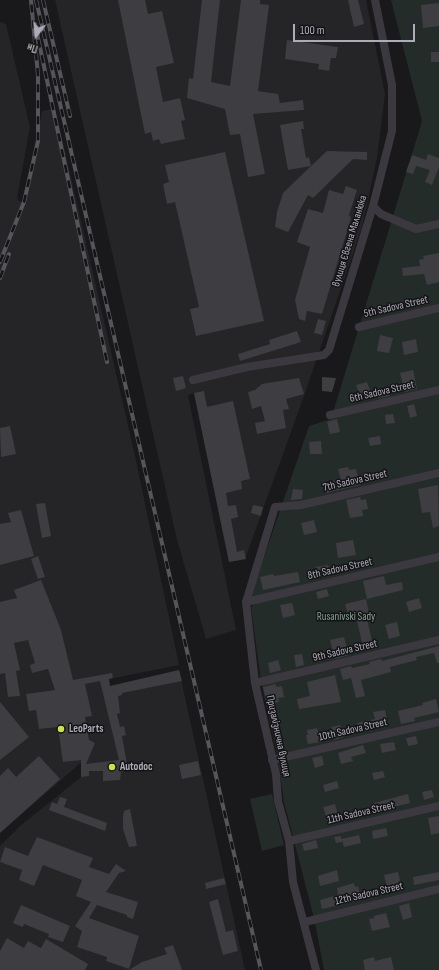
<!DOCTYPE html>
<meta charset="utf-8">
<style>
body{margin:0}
#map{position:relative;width:439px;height:970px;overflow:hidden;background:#19181a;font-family:"Sofia Sans Condensed",sans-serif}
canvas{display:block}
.north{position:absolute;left:16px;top:16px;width:40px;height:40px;-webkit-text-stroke:3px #141315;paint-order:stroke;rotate:196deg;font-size:11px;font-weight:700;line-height:16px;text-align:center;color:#aeacb9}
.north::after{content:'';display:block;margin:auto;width:14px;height:18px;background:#aeacb9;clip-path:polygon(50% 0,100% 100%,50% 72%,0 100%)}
.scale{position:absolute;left:293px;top:24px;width:122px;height:18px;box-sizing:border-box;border:2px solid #aeacb9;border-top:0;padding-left:5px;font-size:12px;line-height:14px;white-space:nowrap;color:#aeacb9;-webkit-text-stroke:3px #141315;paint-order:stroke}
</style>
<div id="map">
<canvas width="439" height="970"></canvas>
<div class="north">Пн</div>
<div class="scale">100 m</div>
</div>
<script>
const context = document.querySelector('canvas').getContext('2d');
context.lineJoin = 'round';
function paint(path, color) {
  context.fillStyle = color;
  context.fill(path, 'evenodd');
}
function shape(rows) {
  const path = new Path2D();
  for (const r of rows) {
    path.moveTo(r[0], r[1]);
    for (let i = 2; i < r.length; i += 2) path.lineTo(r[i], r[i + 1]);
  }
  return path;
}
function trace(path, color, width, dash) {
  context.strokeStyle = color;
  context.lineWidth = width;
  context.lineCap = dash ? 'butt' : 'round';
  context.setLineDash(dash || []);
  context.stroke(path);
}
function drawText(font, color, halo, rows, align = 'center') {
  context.font = font + ' "Sofia Sans Condensed",sans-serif';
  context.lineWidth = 3;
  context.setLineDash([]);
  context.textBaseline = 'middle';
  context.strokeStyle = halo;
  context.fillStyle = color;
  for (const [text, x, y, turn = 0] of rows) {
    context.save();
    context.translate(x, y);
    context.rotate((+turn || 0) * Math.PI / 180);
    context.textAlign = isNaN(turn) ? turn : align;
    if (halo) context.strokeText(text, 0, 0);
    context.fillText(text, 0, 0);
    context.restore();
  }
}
paint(shape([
 [55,0,366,0,385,94,377,158,362,227,304,396,245,559,229,562,194,393,188,395,236,630,206,639,177,540],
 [0,22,6,24,30,127,17,198,19,201,24,202,42,111,55,108,135,456,179,665,109,679,110,686,179,670,245,970,0,970,0,846,20,826,81,777,81,768,84,760,0,833]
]), '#252427');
paint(shape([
 [391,0,439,0,439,970,324,970,314,918,284,802,278,759,261,681,251,607,254,604,252,592,309,426,331,419,422,121],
 [272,794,284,845,262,851,250,799]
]), '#242c29');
paint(shape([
 [118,0,145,0,148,14,162,11,174,63,156,67,163,102,180,98,185,120,181,121,185,139,161,144,159,139,153,141,151,132,145,134],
 [202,0,220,0,211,82,230,86,241,0,260,0,260,4,269,5,258,91,278,94,280,103,303,100,304,110,253,114,265,174,248,177,240,134,230,135,225,109,187,98,189,78,193,79],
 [348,0,358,0,364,24,354,27],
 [439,3,439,26,423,28,421,5],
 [287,40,338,47,336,58,331,58,329,71,318,69,319,64,285,59],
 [431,52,439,52,439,62,431,62],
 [303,121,304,129,301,129,306,158,309,157,311,166,327,151,367,152,367,160,353,159,313,198,308,195,288,232,275,227,277,212,283,193,311,166,288,170,280,125],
 [225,152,264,321,196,336,190,309,199,307,175,202,167,204,163,184,169,182,165,165],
 [428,154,439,158,439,167,432,185,425,182,430,170,416,166,413,174,406,172,412,155,426,160],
 [346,186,357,190,349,215,351,218,322,314,307,311,305,321,299,319,295,300,310,247,297,242,308,209,323,213,329,190,343,194],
 [439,253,439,282,427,285,424,274,403,276,402,268,420,266,419,260,424,259,423,256],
 [318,319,326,321,322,335,314,333],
 [297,331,301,342,240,361,238,354,270,344,269,340],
 [380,335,393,338,389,353,377,351],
 [416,339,418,352,404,355,402,342],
 [413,370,417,389,405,392,400,373],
 [183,376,186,388,176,391,173,378],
 [322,377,336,378,332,392,322,391],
 [299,378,304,394,286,399,289,409,283,410,286,428,257,434,255,423,265,421,261,406,252,409,248,392,255,390,262,384],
 [367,382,371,393,360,396,356,385],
 [388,387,390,396,378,398,376,389],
 [204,391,207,407,233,401,250,479,241,481,242,489,226,493,228,506,236,505,238,517,231,519,237,552,244,550,246,559,229,562,194,393],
 [414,404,417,416,410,418,407,406],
 [393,414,395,423,386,424,385,415],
 [337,419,340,432,330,434,327,422],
 [10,426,16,454,1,457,0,428],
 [380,436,381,444,370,446,368,438],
 [321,441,322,454,310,454,309,442],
 [348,467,349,470,356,469,360,485,326,493,325,483,341,480,338,469],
 [438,485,439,526,433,528,430,512,422,513,418,489],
 [293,489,303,490,302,499,291,500],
 [360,497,361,500,366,499,368,509,362,510,363,516,350,518,346,500],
 [45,503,51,536,42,538,36,504],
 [253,505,263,507,261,516,251,513],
 [21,510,34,556,0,565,0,524,11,522,8,513],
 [314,520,317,532,304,535,301,523],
 [353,540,356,555,338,558,336,543],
 [38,556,45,577,38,579,31,559],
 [328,565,330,573,317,575,316,567],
 [298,572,300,582,263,590,260,577,273,574,274,576],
 [384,576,386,585,402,582,403,590,367,599,363,581],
 [41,580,61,630,73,680,112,673,113,678,109,679,110,686,179,670,182,681,122,693,122,695,118,696,120,713,117,714,120,727,124,726,126,735,122,736,128,770,121,772,120,780,103,781,103,771,89,771,89,776,81,777,81,760,63,762,58,727,39,729,36,710,29,711,26,694,55,690,48,669,32,673,30,665,35,663,28,640,14,643,20,670,16,671,20,696,8,697,5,673,0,674,0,602,17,598,14,590],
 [100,681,119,760,86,764,95,743,89,740,85,717,92,716,85,684],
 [327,589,329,596,318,599,316,592],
 [419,598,422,608,409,612,406,602],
 [366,599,369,613,366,614,372,641,362,643,356,616,349,618,345,604],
 [292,603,295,615,283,618,280,605],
 [397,622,400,636,389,639,385,625],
 [344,637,349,655,335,659,330,640],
 [439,646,439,663,437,663,434,653,416,657,417,660,390,667,391,672,361,680,365,696,356,698,351,678,343,680,340,669,351,666,352,668,370,664,369,662,381,659,382,661],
 [302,654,304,665,296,667,294,655],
 [278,660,281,670,270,673,268,663],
 [335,675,341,702,299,709,297,699,310,696,307,682],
 [276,684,276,687,282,686,284,697,278,698,279,702,267,705,263,687],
 [436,699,439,712,414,718,415,721,401,724,398,711,423,705,422,703],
 [0,702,29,737,0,760],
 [385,710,388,724,359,732,357,723,375,719,373,712],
 [340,725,344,737,334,740,331,727],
 [317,728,321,742,308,744,306,735,308,735,307,730],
 [416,736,418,744,408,746,406,738],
 [394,742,396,750,382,753,380,744],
 [363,745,366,753,351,757,353,761,341,764,338,753],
 [39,756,60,779,0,833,0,776,8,768,16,777],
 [322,756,324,765,315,768,312,758],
 [198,761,201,775,182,779,179,765],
 [383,771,385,777,374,780,372,773],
 [337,781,339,788,325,792,323,785],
 [432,790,434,797,424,800,422,792],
 [408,794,410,803,376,811,374,803],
 [60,797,67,799,64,807,107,823,105,831,49,810,52,802,57,804],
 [335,804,339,818,328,822,323,807],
 [130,809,137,846,129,847,123,829,123,817,124,811],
 [439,816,439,833,431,835,428,818],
 [386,828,388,836,373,839,372,831],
 [359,835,361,843,344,847,342,840,342,842,336,843,334,837,341,836,341,839],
 [37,837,93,858,89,867,109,874,116,864,126,871,119,873,106,892,138,902,133,919,127,917,127,915,97,905,89,918,139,936,129,969,106,961,107,957,77,947,82,931,75,926,91,902,76,896,82,880,43,865,34,886,19,880,22,870,0,862,5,847,28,856],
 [316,840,318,848,304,851,302,844],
 [337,870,339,881,320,886,318,876],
 [398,872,401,884,387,887,384,875],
 [439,872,439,880,414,885,413,877],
 [224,878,226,884,206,889,205,883],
 [354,883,355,887,358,886,361,900,322,909,320,900,338,895,337,888],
 [218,899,226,932,233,930,238,951,223,955,209,902],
 [409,903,412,917,403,920,399,906],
 [21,905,70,926,63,942,48,937,49,934,24,924,23,927,13,923],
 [386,913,390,927,372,931,369,919,374,918,374,916],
 [7,938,24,948,28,941,41,948,46,939,88,964,85,970,0,970,0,951],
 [173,945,182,970,129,970,142,962,167,954,164,948],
 [374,957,375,961,391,957,394,970,365,970,363,960]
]), '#3e3d41');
trace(shape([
 [373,206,381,214,416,229,439,224],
 [359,327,439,308],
 [193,380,247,367,324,355,329,350,373,206,392,131,392,85,375,0],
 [330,415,439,390],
 [246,602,439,557],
 [255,683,439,640],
 [272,760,439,722],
 [289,841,439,806],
 [305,922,439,889],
 [316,970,293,882,289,841,278,801,276,774,255,683,246,602,275,507,301,505,439,473]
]), '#3b393f', 8);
const rail = shape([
 [36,0,261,970],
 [43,0,70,116],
 [35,24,107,362],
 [0,262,24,202,38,141,38,75,31,0],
 [0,278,9,254]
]);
trace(rail, '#56555b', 4);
trace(rail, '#141315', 2.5, [8]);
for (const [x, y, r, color] of [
 [61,729,4,"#cbe347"],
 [112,767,4,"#cbe347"]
]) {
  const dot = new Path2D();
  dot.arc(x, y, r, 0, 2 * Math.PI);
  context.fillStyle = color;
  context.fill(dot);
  trace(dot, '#141315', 1.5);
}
drawText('11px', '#aeacb9', '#141315', [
 ["вулиця Євгена Маланюка",350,241,-73],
 ["5th Sadova Street",396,307,-13],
 ["6th Sadova Street",382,392,-13],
 ["7th Sadova Street",355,481,-13],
 ["8th Sadova Street",340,569,-13],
 ["9th Sadova Street",345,651,-13],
 ["10th Sadova Street",353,730,-13],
 ["Призалізнична вулиця",278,736,78],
 ["11th Sadova Street",361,813,-13],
 ["12th Sadova Street",369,894,-13]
]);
drawText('11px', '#84a295', '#141315', [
 ["Rusanivski Sady",346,617]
]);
drawText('bold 11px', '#aeacb9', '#141315', [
 ["LeoParts",69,729],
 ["Autodoc",120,767]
], 'left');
</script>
